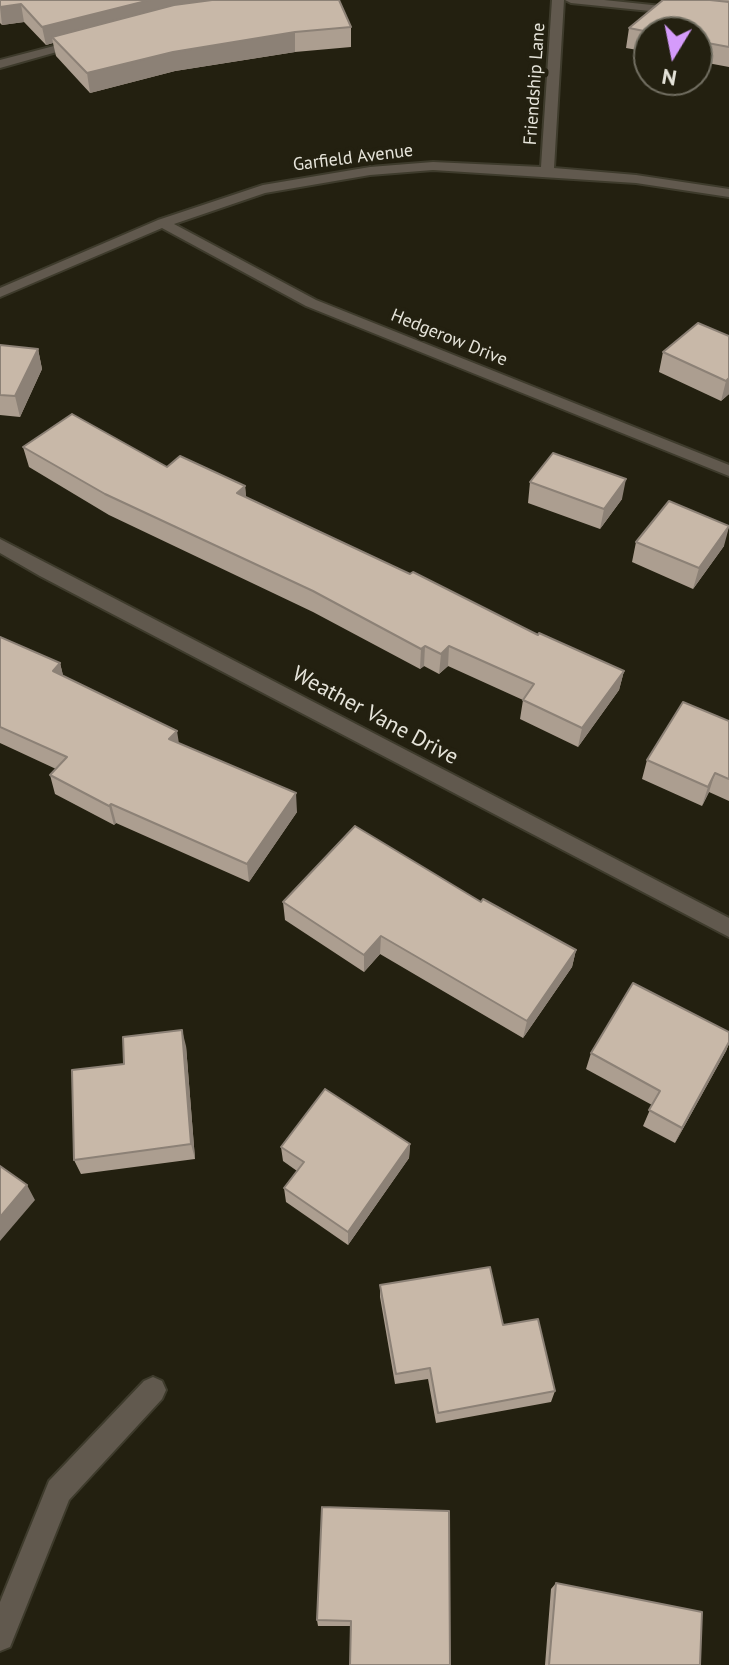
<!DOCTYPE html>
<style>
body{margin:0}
#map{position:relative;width:729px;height:1665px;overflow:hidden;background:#232010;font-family:"PT Sans",sans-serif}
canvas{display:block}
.north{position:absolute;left:633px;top:16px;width:80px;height:80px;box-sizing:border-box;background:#232010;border:2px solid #716e61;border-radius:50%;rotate:190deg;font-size:22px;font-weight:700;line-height:32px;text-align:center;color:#e6e4da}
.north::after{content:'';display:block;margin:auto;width:28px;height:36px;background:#d59bfb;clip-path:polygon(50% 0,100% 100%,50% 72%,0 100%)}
</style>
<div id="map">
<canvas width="729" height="1665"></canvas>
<div class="north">N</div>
</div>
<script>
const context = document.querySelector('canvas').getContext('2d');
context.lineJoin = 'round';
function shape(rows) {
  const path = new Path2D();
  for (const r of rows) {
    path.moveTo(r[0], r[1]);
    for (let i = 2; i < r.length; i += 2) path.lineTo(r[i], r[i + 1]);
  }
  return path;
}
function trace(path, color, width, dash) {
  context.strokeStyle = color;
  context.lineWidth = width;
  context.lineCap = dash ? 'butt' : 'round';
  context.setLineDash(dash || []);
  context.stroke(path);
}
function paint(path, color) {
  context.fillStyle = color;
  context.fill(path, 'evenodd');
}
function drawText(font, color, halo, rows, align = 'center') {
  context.font = font + ' "PT Sans",sans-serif';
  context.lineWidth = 8;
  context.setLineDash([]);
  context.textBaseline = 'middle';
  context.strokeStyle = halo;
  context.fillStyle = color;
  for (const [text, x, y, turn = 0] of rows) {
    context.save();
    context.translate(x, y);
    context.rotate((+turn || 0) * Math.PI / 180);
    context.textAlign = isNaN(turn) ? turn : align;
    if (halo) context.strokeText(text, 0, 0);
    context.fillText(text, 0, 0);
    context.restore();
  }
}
const minor = shape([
 [552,0,564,0,554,168,636,175,729,189,729,197,636,183,433,170,370,175,265,193,174,224,316,300,729,465,729,476,306,306,162,228,0,297,0,288,158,220,263,185,370,167,433,162,541,167,552,0],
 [565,0,604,0,729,13,729,19,571,3,565,0],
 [81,39,87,42,85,44,0,68,0,60,81,39],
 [0,539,729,918,729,937,40,576,0,553,0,539],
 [153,1377,162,1381,166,1390,162,1399,69,1500,10,1647,0,1651,0,1602,49,1481,144,1381,153,1377]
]);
trace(minor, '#3e3b2c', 4);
paint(minor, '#61594e');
paint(shape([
 [0,0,351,27,351,47,295,52,175,71,90,93,56,56,53,43,46,45,24,22,2,25,0,23],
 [663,0,729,0,729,67,697,61,697,32,649,32,649,52,626,48,629,28],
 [729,336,729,394,721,401,659,372,663,352],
 [0,345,38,349,42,369,20,417,0,415],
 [23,447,167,467,245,486,246,498,538,635,624,671,619,690,578,747,520,719,523,700,448,666,439,674,424,666,420,669,313,612,109,515,29,467],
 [530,482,622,499,600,529,528,503],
 [636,542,724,546,693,589,632,562],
 [0,637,60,663,63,676,297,812,249,882,116,823,114,825,55,794,50,775,56,769,0,743],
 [729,721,729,801,709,792,702,806,642,779,647,760],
 [283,902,481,902,576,950,572,967,523,1038,380,954,364,972,285,920],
 [729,1032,729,1044,726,1051,675,1143,643,1126,652,1105,586,1069,591,1053],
 [186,1046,195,1159,81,1174,74,1160,124,1064],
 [410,1144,409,1158,348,1245,286,1202,284,1188,297,1171,283,1161,281,1147],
 [380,1285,503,1325,555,1391,551,1402,436,1423,428,1379,395,1384,380,1297],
 [449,1511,351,1626,318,1626,317,1620],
 [556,1583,700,1665,545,1665,551,1589]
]), '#ac9e90');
paint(shape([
 [150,0,278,0,52,37,53,43,46,45,42,27],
 [21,4,24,22,2,25,0,7],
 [295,32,295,52,175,71,90,93,87,73,173,52],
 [38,349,42,369,20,417,15,396],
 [729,378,729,394,721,401,726,381],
 [626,479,622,499,600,529,604,509],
 [245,486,247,506,237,493],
 [729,527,724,546,693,589,699,568],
 [425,646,424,666,420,669,421,649],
 [449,646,448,666,439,674,441,654],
 [60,663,65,683,53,671],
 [624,671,619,690,578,747,582,728],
 [177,731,180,750,169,739],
 [715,773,709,792,702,806,708,787],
 [296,793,297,812,249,882,247,864],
 [111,804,116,823,114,825,109,806],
 [381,936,380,954,364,972,364,955],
 [576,950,572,967,523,1038,527,1021],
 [182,1030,186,1046,195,1159,191,1144],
 [729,1042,726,1051,675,1143,682,1128],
 [410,1144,409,1158,348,1245,348,1232],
 [27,1185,35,1200,0,1241,0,1217]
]), '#8c8176');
const building = shape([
 [0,0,150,0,42,27,21,4,0,7,0,0],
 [212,0,339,0,351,27,295,32,173,52,87,73,52,37,174,5,212,0],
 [663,0,710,0,729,2,729,47,697,41,697,32,649,32,629,28,663,0],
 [698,323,729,336,729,378,726,381,663,352,698,323],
 [0,345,38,349,15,396,0,395,0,345],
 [72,414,167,467,180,456,245,486,237,493,410,574,413,572,538,635,539,633,624,671,582,728,523,700,534,684,449,646,441,654,425,646,421,649,313,591,105,494,23,447,72,414],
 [553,453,626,479,604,509,530,482,553,453],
 [669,501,729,526,699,568,636,542,669,501],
 [0,637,60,663,53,671,177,731,169,739,296,793,247,864,111,804,109,806,50,775,67,757,0,727,0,637],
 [683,702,729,721,729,779,715,773,708,787,647,760,683,702],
 [355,826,481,902,483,899,576,950,527,1021,381,936,364,955,283,902,355,826],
 [633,983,729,1032,729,1042,682,1128,649,1110,660,1091,591,1053,633,983],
 [182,1030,191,1144,74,1160,72,1070,124,1064,123,1037,182,1030],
 [325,1089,410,1144,348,1232,284,1188,304,1162,281,1147,325,1089],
 [0,1166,27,1185,0,1217,0,1166],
 [490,1267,503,1325,538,1319,555,1391,438,1413,430,1368,396,1374,380,1285,490,1267],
 [322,1507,449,1511,450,1665,350,1665,351,1621,317,1620,322,1507],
 [556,1583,702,1612,700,1665,549,1665,556,1583]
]);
paint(building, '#c8b8a8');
trace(building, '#8c8176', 2);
drawText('18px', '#e6e4da', '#232010', [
 ["Friendship Lane",535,84,-86],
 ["Garfield Avenue",353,158,-7],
 ["Hedgerow Drive",449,338,22]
]);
drawText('22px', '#e6e4da', '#232010', [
 ["Weather Vane Drive",375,716,28]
]);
</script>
